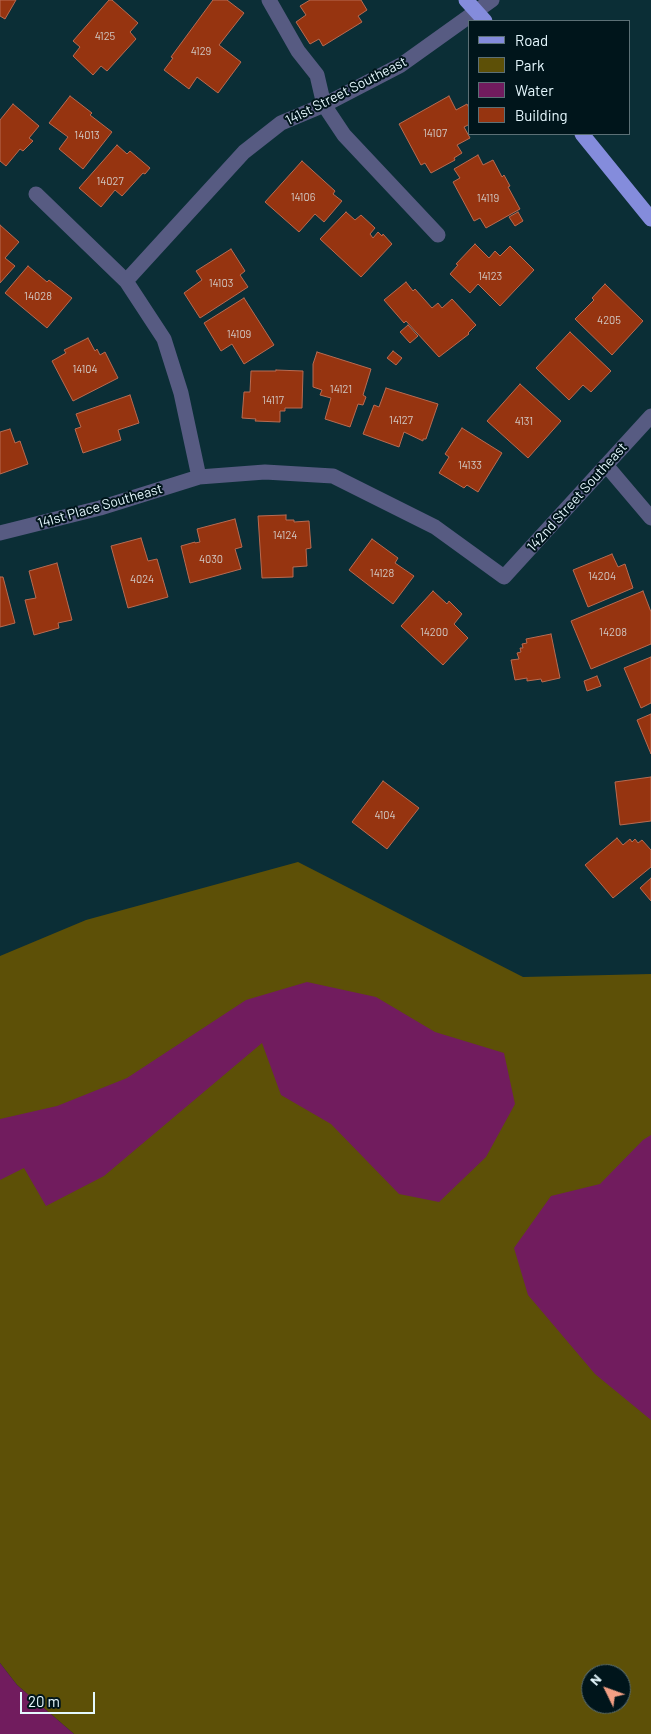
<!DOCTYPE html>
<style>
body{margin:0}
#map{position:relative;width:651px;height:1734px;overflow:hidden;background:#0b2e36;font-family:Barlow,sans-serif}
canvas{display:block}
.legend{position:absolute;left:468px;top:20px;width:162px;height:115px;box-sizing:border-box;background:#00151b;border:1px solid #5c7076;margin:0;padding:6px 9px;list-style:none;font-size:15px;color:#e5f8fe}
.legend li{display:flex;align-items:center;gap:10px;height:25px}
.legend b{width:25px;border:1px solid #5c7076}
.north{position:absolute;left:581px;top:1664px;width:50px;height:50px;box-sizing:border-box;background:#00151b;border:1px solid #5c7076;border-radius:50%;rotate:312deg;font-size:14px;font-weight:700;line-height:20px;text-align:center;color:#e5f8fe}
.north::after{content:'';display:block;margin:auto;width:18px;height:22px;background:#f39f84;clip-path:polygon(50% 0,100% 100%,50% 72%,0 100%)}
.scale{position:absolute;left:20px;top:1692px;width:75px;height:22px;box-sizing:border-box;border:2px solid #e5f8fe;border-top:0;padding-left:6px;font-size:15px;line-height:18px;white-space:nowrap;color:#e5f8fe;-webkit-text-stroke:4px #00151b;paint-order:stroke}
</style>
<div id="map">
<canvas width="651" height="1734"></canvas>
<ul class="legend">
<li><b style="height:6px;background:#848cdc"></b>Road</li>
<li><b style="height:14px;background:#5d5007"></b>Park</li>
<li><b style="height:14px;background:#711c5e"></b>Water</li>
<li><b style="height:14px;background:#963410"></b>Building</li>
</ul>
<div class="north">N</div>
<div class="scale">20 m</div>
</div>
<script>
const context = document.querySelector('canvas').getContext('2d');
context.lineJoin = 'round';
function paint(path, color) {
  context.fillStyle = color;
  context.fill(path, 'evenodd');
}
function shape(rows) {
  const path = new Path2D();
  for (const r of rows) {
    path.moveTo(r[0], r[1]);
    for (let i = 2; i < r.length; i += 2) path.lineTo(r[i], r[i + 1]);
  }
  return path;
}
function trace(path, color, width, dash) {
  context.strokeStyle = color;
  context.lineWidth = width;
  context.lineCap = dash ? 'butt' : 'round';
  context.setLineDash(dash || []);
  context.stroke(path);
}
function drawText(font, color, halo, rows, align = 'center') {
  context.font = font + ' Barlow,sans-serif';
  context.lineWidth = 4;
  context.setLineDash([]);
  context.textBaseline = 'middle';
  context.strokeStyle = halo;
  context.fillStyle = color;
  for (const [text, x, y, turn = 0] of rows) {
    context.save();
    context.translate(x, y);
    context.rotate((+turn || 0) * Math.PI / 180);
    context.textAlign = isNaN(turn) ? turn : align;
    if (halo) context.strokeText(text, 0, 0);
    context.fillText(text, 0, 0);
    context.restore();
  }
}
paint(shape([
 [298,862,523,977,651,974,651,1734,74,1734,17,1685,0,1663,0,956,86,920],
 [591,1674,621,1674,621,1704,591,1704]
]), '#5d5007');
paint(shape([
 [307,982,376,997,435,1032,504,1053,515,1104,486,1157,439,1202,399,1194,331,1124,281,1095,262,1043,104,1176,46,1206,24,1168,0,1180,0,1119,57,1106,127,1078,246,1000],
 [651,1135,651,1420,595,1374,528,1295,514,1248,551,1196,600,1184,643,1140],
 [0,1663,17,1685,74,1734,0,1734]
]), '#711c5e');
const building = shape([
 [0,0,16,0,5,19,0,16,0,0],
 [109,0,112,0,138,23,130,32,136,39,107,71,101,66,93,75,73,56,80,47,73,41,109,0],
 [213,0,227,0,244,13,219,45,241,62,218,93,197,77,189,89,164,70,173,58,171,57,213,0],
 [310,0,361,0,367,10,358,16,362,22,323,46,319,39,310,44,296,22,306,15,300,6,310,0],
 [70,96,92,113,90,115,112,132,83,169,59,149,68,137,49,123,70,96],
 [449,96,456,110,467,104,470,110,470,124,464,127,470,138,457,145,462,153,454,158,455,160,431,173,425,163,421,165,399,124,449,96],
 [13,104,39,126,29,138,33,141,23,151,20,149,6,166,0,161,0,120,13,104],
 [117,145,127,154,130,151,150,168,145,174,143,173,122,196,115,190,101,207,79,188,117,145],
 [478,155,483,165,493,160,502,177,504,175,510,186,508,187,520,209,486,228,480,218,474,221,453,182,460,178,454,169,478,155],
 [302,161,335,191,333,194,342,201,324,222,315,214,299,232,265,202,302,161],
 [346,212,355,220,361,215,375,228,370,234,373,238,378,232,382,236,383,234,392,244,361,277,320,239,346,212],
 [518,212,523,221,515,226,509,217,518,212],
 [0,225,19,242,5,258,15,266,0,283,0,225],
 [475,244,489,258,495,251,500,256,510,246,534,270,500,306,478,284,470,293,450,274,458,265,456,264,475,244],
 [231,249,245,271,240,275,248,287,200,318,184,293,202,280,196,271,231,249],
 [28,266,47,282,49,280,72,298,47,328,5,293,28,266],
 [406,282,413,291,415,289,432,308,438,303,442,308,452,299,476,325,468,333,469,334,439,357,406,321,404,323,384,300,406,282],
 [605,284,643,321,612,355,575,319,594,300,592,298,605,284],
 [244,298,274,345,244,364,232,344,221,351,204,323,244,298],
 [408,325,418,336,410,343,400,332,408,325],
 [570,332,611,371,591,392,583,385,569,400,536,368,570,332],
 [88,338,95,351,97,349,100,355,105,352,118,378,73,401,52,361,66,353,64,350,88,338],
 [393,351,402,358,396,365,387,358,393,351],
 [317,352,371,369,363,395,366,397,363,405,358,404,350,427,325,419,331,398,320,395,322,390,313,387,313,364,317,352],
 [276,370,303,371,302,408,285,408,285,411,280,411,280,422,255,421,256,419,242,418,244,392,250,392,251,371,276,371,276,370],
 [520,384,561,421,528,458,487,421,520,384],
 [386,388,438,404,426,439,423,439,423,441,404,432,399,447,363,434,374,405,379,407,386,388],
 [130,395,139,423,118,430,121,440,83,453,75,429,81,427,76,414,130,395],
 [462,428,502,453,478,492,467,485,464,488,439,473,449,457,445,454,462,428],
 [10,429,15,443,20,441,28,464,0,474,0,432,10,429],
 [286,515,286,520,294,520,294,522,309,521,311,548,306,549,307,566,293,567,293,577,262,578,258,516,286,515],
 [235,519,242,547,235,549,241,569,190,583,181,546,195,542,195,543,200,542,197,529,235,519],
 [141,538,148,561,157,559,168,597,128,608,111,546,141,538],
 [372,539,398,558,395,563,414,576,393,604,349,570,372,539],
 [612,554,618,567,625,564,633,588,588,607,573,570,612,554],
 [57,563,72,620,58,623,59,628,34,635,25,600,36,598,29,571,57,563],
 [0,577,3,577,15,623,0,627,0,577],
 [433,591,447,604,449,601,462,614,454,624,468,638,443,665,401,626,433,591],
 [643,591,651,612,651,644,591,669,571,621,643,591],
 [551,634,560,678,542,682,541,679,527,681,527,678,515,680,511,660,519,659,517,653,521,652,520,648,523,648,522,644,527,643,526,639,551,634],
 [651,657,651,703,641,708,624,668,651,657],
 [597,676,601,686,587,691,584,681,597,676],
 [651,714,651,754,637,720,651,714],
 [651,777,651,821,620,825,615,782,651,777],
 [383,781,419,808,387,849,352,822,383,781],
 [617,838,623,845,630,839,632,842,635,839,638,843,642,840,651,850,651,867,613,898,585,865,617,838],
 [651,878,651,901,640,888,651,878]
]);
paint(building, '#963410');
trace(building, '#b86b52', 1);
trace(shape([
 [269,0,298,51,317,75,324,105,344,135,438,235],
 [36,194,126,281,164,339,181,393,199,477],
 [126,281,244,152,281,123,324,105,401,65,492,0],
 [606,465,651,518],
 [0,533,100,508,199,477,265,472,333,476,435,527,504,577,651,416]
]), '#575b82', 15);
trace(shape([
 [466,0,485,21],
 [582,134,651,219]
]), '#848cdc', 15);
drawText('11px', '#d1c7c2', null, [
 ["4125",105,36],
 ["4129",201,51],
 ["14107",435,133],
 ["14013",87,135],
 ["14027",110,181],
 ["14106",303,197],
 ["14119",488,198],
 ["14123",490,276],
 ["14103",221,283],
 ["14028",38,296],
 ["4205",609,320],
 ["14109",239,334],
 ["14104",85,369],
 ["14121",341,389],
 ["14117",273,400],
 ["14127",401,420],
 ["4131",524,421],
 ["14133",470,465],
 ["14124",285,535],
 ["4030",211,559],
 ["14128",382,573],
 ["14204",602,576],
 ["4024",142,579],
 ["14200",434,632],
 ["14208",613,632],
 ["4104",385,815]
]);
drawText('14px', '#e5f8fe', '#00151b', [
 ["141st Street Southeast",346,91,-27],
 ["142nd Street Southeast",577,497,-48],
 ["141st Place Southeast",100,506,-16]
]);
</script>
